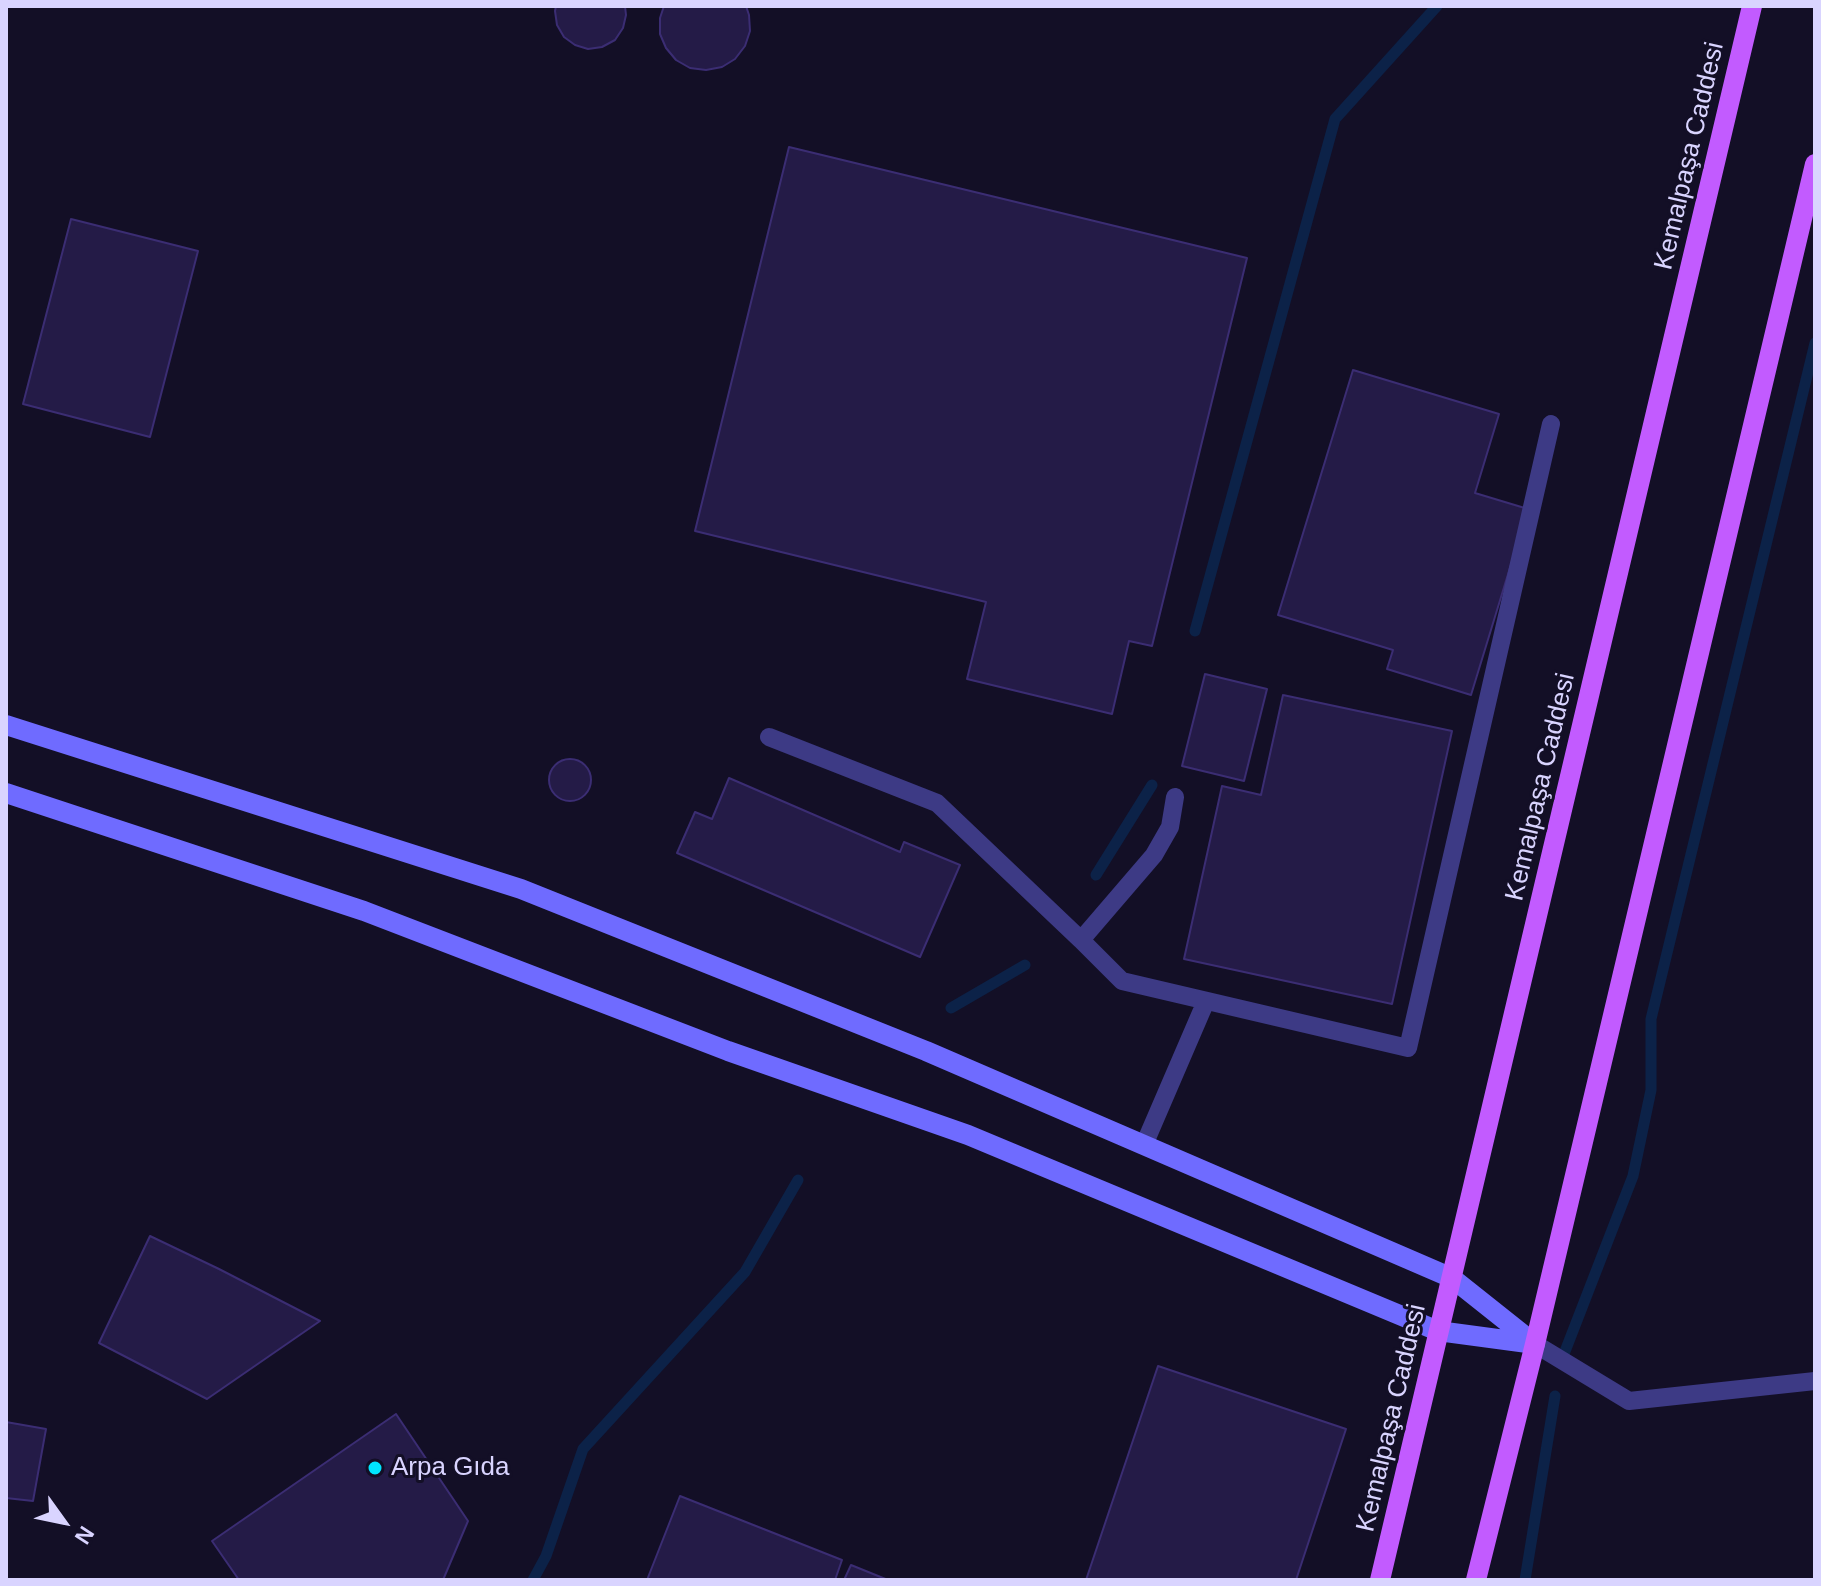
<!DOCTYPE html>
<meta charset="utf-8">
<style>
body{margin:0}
#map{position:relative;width:1821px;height:1586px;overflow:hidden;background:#130f26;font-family:Arial,sans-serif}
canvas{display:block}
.frame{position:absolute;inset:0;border:8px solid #d9d4ff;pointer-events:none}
.north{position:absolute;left:24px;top:1482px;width:80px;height:80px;-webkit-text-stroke:6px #130f26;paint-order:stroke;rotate:123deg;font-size:22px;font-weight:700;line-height:32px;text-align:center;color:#d9d4ff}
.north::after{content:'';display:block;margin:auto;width:28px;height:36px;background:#d9d4ff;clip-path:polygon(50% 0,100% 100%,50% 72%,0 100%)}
</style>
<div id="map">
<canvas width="1821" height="1586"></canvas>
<div class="frame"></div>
<div class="north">N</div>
</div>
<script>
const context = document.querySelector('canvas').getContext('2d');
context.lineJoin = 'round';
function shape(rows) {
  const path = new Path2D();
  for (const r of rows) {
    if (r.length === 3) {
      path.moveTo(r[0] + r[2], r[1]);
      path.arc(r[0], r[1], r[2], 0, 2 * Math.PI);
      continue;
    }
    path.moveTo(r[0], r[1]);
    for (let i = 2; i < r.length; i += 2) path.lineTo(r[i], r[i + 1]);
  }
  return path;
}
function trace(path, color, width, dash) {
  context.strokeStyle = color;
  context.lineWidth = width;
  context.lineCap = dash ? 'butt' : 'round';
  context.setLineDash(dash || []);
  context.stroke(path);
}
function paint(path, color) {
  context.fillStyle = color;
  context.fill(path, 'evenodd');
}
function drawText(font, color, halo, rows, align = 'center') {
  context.font = font + ' Arial,sans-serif';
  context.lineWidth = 6;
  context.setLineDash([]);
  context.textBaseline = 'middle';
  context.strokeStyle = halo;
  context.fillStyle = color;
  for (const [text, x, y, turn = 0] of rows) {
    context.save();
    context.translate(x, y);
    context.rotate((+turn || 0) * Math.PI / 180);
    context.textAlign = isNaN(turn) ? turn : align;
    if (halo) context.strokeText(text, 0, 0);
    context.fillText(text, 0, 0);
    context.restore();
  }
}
trace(shape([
 [1195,631,1335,119,1437,6],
 [1096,875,1152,785],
 [951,1008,1025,965],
 [1564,1354,1633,1176,1651,1090,1651,1019,1815,343],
 [533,1580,546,1556,583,1449,745,1272,798,1180],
 [1525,1580,1555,1396]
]), '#0c2248', 11);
const building = shape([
 [556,6,625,6,626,15,623,28,615,40,602,47,588,49,575,45,564,37,557,25,555,11,556,6],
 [664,6,746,6,749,15,750,31,745,46,735,59,722,67,706,70,690,68,676,60,666,48,660,34,660,18,664,6],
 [789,147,1247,258,1152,646,1129,641,1112,714,967,679,986,602,695,531,789,147],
 [71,219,198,251,150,437,23,404,71,219],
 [1353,370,1499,414,1475,493,1528,509,1471,695,1387,669,1393,650,1278,615,1353,370],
 [1205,674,1267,689,1244,781,1182,766,1205,674],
 [1283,695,1452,731,1392,1004,1184,959,1222,786,1261,795,1283,695],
 [570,780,21],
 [729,778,900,852,904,842,960,865,920,957,677,853,695,812,712,819,729,778],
 [150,1236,219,1269,320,1321,207,1399,99,1343,150,1236],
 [1158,1366,1346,1429,1296,1580,1086,1580,1158,1366],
 [396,1414,468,1521,443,1580,239,1580,212,1541,396,1414],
 [6,1422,46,1429,33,1501,6,1498,6,1422],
 [680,1496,842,1560,835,1580,647,1580,680,1496],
 [851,1565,888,1580,844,1580,851,1565]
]);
paint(building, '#241b47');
trace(building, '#3b2d73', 2);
trace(shape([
 [769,737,937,803,1081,940,1122,981,1408,1048,1551,424],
 [1081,940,1154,855,1170,827,1175,797],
 [1144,1145,1206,1001],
 [1535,1344,1629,1401,1815,1381]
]), '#3d3a85', 18);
trace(shape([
 [6,725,521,889,926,1051,1452,1278,1535,1344],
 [6,793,364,911,728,1051,968,1135,1438,1331,1535,1344]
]), '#6f6bff', 20);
trace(shape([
 [1380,1580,1752,6],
 [1476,1580,1535,1344,1815,164]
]), '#c25bff', 20);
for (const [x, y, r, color] of [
 [375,1468,8,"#00e5ff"]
]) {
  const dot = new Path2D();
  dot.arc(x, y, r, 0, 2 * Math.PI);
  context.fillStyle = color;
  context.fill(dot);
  trace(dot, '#130f26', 3);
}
drawText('26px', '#d9d4ff', '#130f26', [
 ["Kemalpaşa Caddesi",1690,156,-77],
 ["Kemalpaşa Caddesi",1541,787,-77],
 ["Kemalpaşa Caddesi",1392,1418,-77]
]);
drawText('26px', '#d9d4ff', '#130f26', [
 ["Arpa Gıda",391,1468]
], 'left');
</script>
